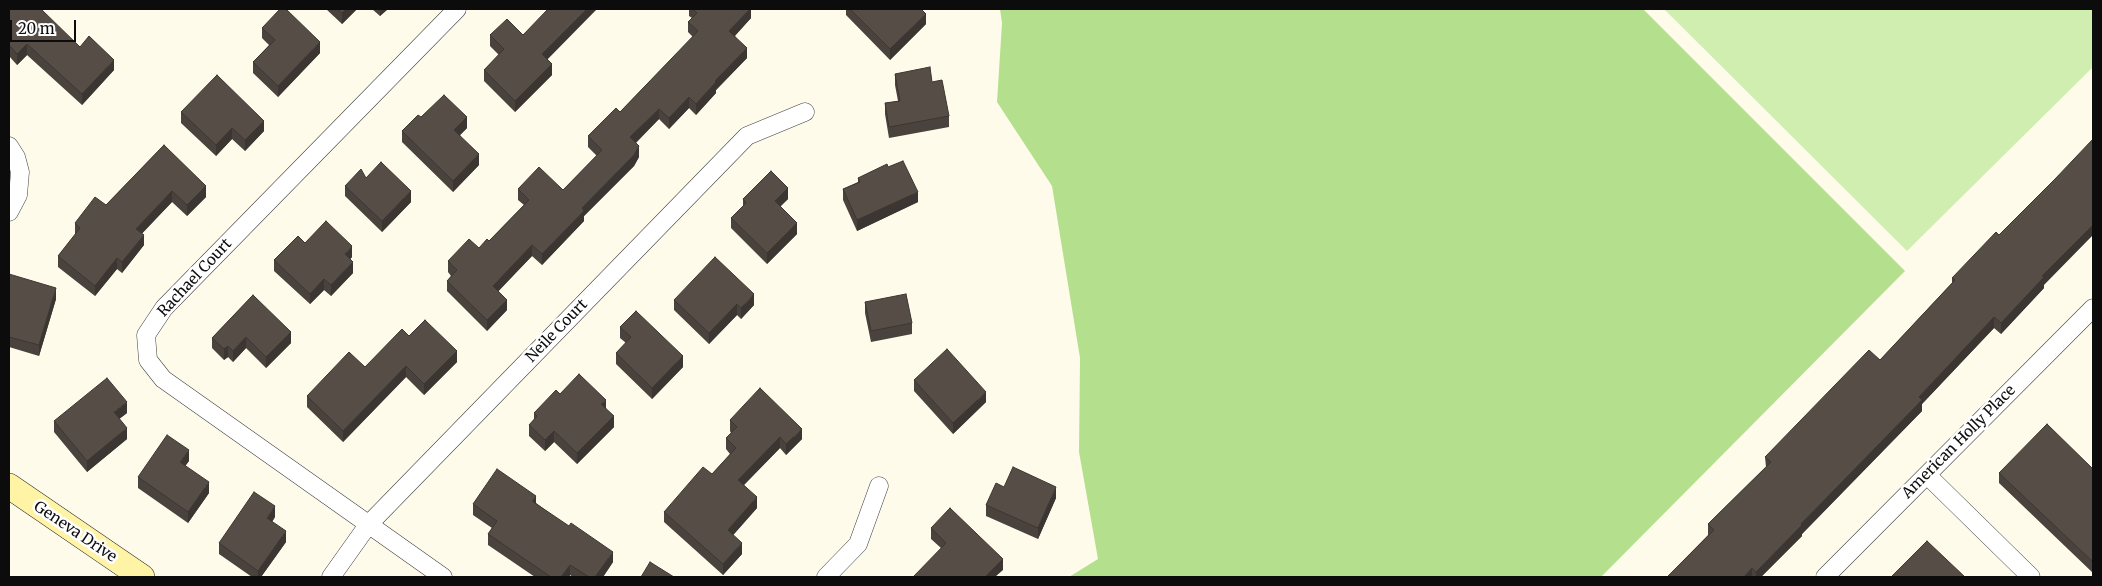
<!DOCTYPE html>
<style>
body{margin:0}
#map{position:relative;width:2102px;height:586px;overflow:hidden;background:#fffbeb;font-family:Merriweather,serif}
canvas{display:block}
.frame{position:absolute;inset:0;border:10px solid #0c0c0c;pointer-events:none}
.scale{position:absolute;left:10px;top:20px;width:66px;height:22px;box-sizing:border-box;border:2px solid #0c0c0c;border-top:0;padding-left:6px;font-size:15px;line-height:18px;white-space:nowrap;color:#0c0c0c;-webkit-text-stroke:4px #fff;paint-order:stroke}
</style>
<div id="map">
<canvas width="2102" height="586"></canvas>
<div class="frame"></div>
<div class="scale">20 m</div>
</div>
<script>
const context = document.querySelector('canvas').getContext('2d');
context.lineJoin = 'round';
function paint(path, color) {
  context.fillStyle = color;
  context.fill(path, 'evenodd');
}
function shape(rows) {
  const path = new Path2D();
  for (const r of rows) {
    path.moveTo(r[0], r[1]);
    for (let i = 2; i < r.length; i += 2) path.lineTo(r[i], r[i + 1]);
  }
  return path;
}
function trace(path, color, width, dash) {
  context.strokeStyle = color;
  context.lineWidth = width;
  context.lineCap = dash ? 'butt' : 'round';
  context.setLineDash(dash || []);
  context.stroke(path);
}
function drawText(font, color, halo, rows, align = 'center') {
  context.font = font + ' Merriweather,serif';
  context.lineWidth = 5;
  context.setLineDash([]);
  context.textBaseline = 'middle';
  context.strokeStyle = halo;
  context.fillStyle = color;
  for (const [text, x, y, turn = 0] of rows) {
    context.save();
    context.translate(x, y);
    context.rotate((+turn || 0) * Math.PI / 180);
    context.textAlign = isNaN(turn) ? turn : align;
    if (halo) context.strokeText(text, 0, 0);
    context.fillText(text, 0, 0);
    context.restore();
  }
}
paint(shape([
 [1664,9,2093,9,2093,67,1907,251]
]), '#d1eeb1');
paint(shape([
 [1000,9,1643,9,1905,271,1601,577,1069,577,1098,559,1079,452,1080,358,1052,186,997,102,1002,23]
]), '#b4e08e');
const street = shape([
 [9,146,16,157,20,172,18,195,9,212],
 [1927,475,2031,577],
 [331,577,368,525,747,136,805,112],
 [443,577,163,379,148,360,146,335,164,308,457,9],
 [826,577,858,544,879,486],
 [1825,577,2093,308]
]);
const secondary = shape([
 [9,486,142,577]
]);
trace(street, '#3f3f3f', 19);
trace(secondary, '#2e2e2e', 26);
trace(street, '#fff', 18);
trace(secondary, '#fff4a6', 25);
paint(shape([
 [9,9,80,47,114,70,82,105,27,55,17,65,9,56],
 [326,9,357,9,342,24],
 [372,9,388,9,380,16],
 [689,9,751,9,751,18,735,36,747,58,716,90,716,93,696,115,689,108,669,129,659,119,636,143,639,157,634,166,584,216,584,221,542,265,532,256,498,291,507,310,487,331,447,291,447,281,451,276,448,272,448,261,479,248,489,241,524,205,518,200,518,189,563,190,597,156,588,147,588,136,620,112,693,37,688,32,688,22,692,18,689,16],
 [846,9,921,9,926,24,890,60,846,15],
 [262,28,320,53,278,97,253,73,253,62,269,45,262,38],
 [490,35,547,59,552,75,515,112,484,81,484,70,499,55,490,46],
 [895,74,932,82,949,116,949,127,889,138,885,114,885,103,898,101,895,85],
 [181,112,264,131,245,151,232,139,216,156,181,123],
 [421,117,467,128,460,135,479,165,453,192,402,142,402,131],
 [164,145,206,197,187,216,172,202,142,233,144,245,122,273,117,269,95,296,58,267,58,256,75,235,75,223,106,205],
 [888,167,918,202,857,231,843,200,843,189,858,182,858,178],
 [366,178,411,202,382,232,345,196,345,186],
 [743,199,788,199,780,206,797,234,767,264,731,228,731,218,743,206],
 [1999,235,2044,285,2044,288,2001,334,1994,328,1922,404,1922,411,1802,534,1802,536,1761,577,1667,577,1708,535,1708,524,1766,467,1765,457,1880,360,1952,283,1952,278],
 [305,243,352,257,350,259,353,273,331,296,324,290,310,304,274,271,274,260],
 [9,274,56,299,39,356,9,347],
 [253,295,291,343,266,368,246,348,233,362,228,357,224,360,212,348,212,338],
 [674,300,754,305,741,319,737,315,709,344,674,310],
 [865,302,912,323,912,334,871,342,865,313],
 [620,327,683,367,652,399,616,364,616,353,626,343,620,338],
 [409,336,457,362,424,395,406,377,343,442,307,407,307,396,365,367],
 [914,380,986,402,953,434,914,391],
 [560,394,606,408,614,427,577,464,554,442,545,451,529,436,529,425,534,420,534,413],
 [127,413,119,419,127,439,87,472,54,432,54,421],
 [730,420,802,439,786,455,780,448,744,485,757,508,733,535,742,554,723,575,664,522,664,512,712,474,730,454,726,449,726,438,731,433,730,431],
 [189,461,185,466,209,493,188,523,138,488,138,477],
 [2093,469,2093,573,1999,483,1999,473],
 [1004,487,1056,498,1038,539,986,516,986,505],
 [536,503,613,562,603,577,573,577,570,575,569,577,535,577,488,545,488,534,492,528,473,515,473,504],
 [275,517,272,522,286,542,261,577,252,577,219,554,219,543],
 [931,528,1003,570,941,548,931,539]
]), '#4a423d');
paint(shape([
 [346,9,357,9,342,24,342,13],
 [380,9,388,9,380,16],
 [587,9,597,9,542,65,542,54],
 [750,9,751,9,751,18,729,42,729,31],
 [926,14,926,24,890,60,890,49],
 [320,42,320,53,278,97,278,86],
 [27,44,27,55,17,65,17,54],
 [747,48,747,58,716,90,716,93,696,115,696,104,715,81],
 [114,60,114,70,82,105,82,94],
 [552,64,552,75,515,112,515,101],
 [689,97,689,108,669,129,669,118],
 [659,109,659,119,630,148,630,137],
 [467,117,467,128,454,141,454,130],
 [264,121,264,131,245,151,245,140],
 [232,128,232,139,216,156,216,145],
 [639,146,639,157,634,166,584,216,584,221,542,265,542,254,582,208],
 [479,154,479,165,453,192,453,181],
 [206,186,206,197,187,216,187,205],
 [788,188,788,199,775,212,775,201],
 [172,191,172,202,136,240,136,229],
 [411,191,411,202,382,232,382,221],
 [918,192,918,202,857,231,857,220],
 [797,223,797,234,767,264,767,253],
 [2093,225,2093,235,2044,285,2044,288,2001,334,2001,323,2042,276],
 [144,235,144,245,122,273,122,262],
 [532,245,532,256,493,297,493,286],
 [352,246,352,257,345,265,345,254],
 [117,258,117,269,95,296,95,286],
 [353,262,353,273,331,296,331,285],
 [324,279,324,290,310,304,310,294],
 [56,288,56,299,39,356,39,345],
 [754,294,754,305,741,319,741,308],
 [507,300,507,310,487,331,487,320],
 [737,304,737,315,709,344,709,333],
 [1994,317,1994,328,1922,404,1922,411,1802,534,1802,536,1761,577,1756,577,1756,572,1919,397],
 [291,332,291,343,266,368,266,357],
 [246,337,246,348,233,362,233,351],
 [228,346,228,357,224,360,224,349],
 [457,351,457,362,424,395,424,384],
 [683,356,683,367,652,399,652,388],
 [406,366,406,377,343,442,343,431],
 [986,392,986,402,953,434,953,423],
 [606,400,606,410,601,404],
 [127,402,127,413,114,423,114,412],
 [614,416,614,427,577,464,577,453],
 [127,428,127,439,87,472,87,461],
 [802,429,802,439,786,455,786,444],
 [554,431,554,442,545,451,545,440],
 [780,437,780,448,738,491,738,480],
 [189,450,189,461,180,473,180,462],
 [209,482,209,493,188,523,188,512],
 [1056,487,1056,498,1038,539,1038,528],
 [536,496,536,506,532,501],
 [757,497,757,508,728,541,728,530],
 [275,506,275,517,267,529,267,518],
 [286,531,286,542,261,577,258,577,258,571],
 [742,543,742,554,723,575,723,564],
 [613,552,613,562,603,577,595,577],
 [1003,559,1003,570,995,577,985,577],
 [570,565,570,575,569,577,561,577],
 [1752,568,1752,577,1744,577]
]), '#3c3632');
const building = shape([
 [9,9,41,9,80,47,89,36,114,60,82,94,27,44,17,54,9,45,9,9],
 [280,9,286,9,320,42,278,86,253,62,275,40,262,28,280,9],
 [337,9,346,9,342,13,337,9],
 [548,9,587,9,542,54,552,64,515,101,484,70,504,49,490,35,507,19,523,35,548,9],
 [693,9,750,9,729,31,747,48,715,81,716,82,696,104,689,97,669,118,659,109,630,137,639,146,634,155,582,208,584,211,542,254,532,245,493,286,507,300,487,320,447,281,457,270,448,261,469,239,479,248,487,239,489,241,529,200,518,189,539,167,563,190,602,150,588,136,616,108,620,112,698,31,688,22,697,13,693,9],
 [850,9,921,9,926,14,890,49,850,9],
 [930,67,932,82,942,80,949,116,889,127,885,103,900,101,895,74,930,67],
 [217,75,264,121,245,140,232,128,216,145,181,112,217,75],
 [444,95,467,117,454,130,479,154,453,181,402,131,418,115,421,117,444,95],
 [2093,139,2093,225,2042,276,2044,277,2001,323,1994,317,1919,397,1922,400,1801,524,1802,525,1756,572,1752,568,1744,577,1667,577,1714,530,1708,524,1771,462,1765,457,1869,350,1880,360,1955,280,1952,278,1996,232,1999,235,2055,179,2093,139],
 [164,145,206,186,187,205,172,191,136,229,144,235,122,262,117,258,95,286,58,256,80,228,75,223,95,197,106,205,164,145],
 [903,161,918,192,857,220,843,189,860,182,858,178,887,164,888,167,903,161],
 [381,162,411,191,382,221,345,186,361,169,366,178,381,162],
 [771,171,788,188,775,201,797,223,767,253,731,218,746,203,743,199,771,171],
 [326,221,352,246,345,254,353,262,331,285,324,279,310,294,274,260,298,236,305,243,326,221],
 [715,257,754,294,741,308,737,304,709,333,674,300,715,257],
 [9,274,56,288,39,345,9,337,9,274],
 [906,294,912,323,871,331,865,302,906,294],
 [253,295,291,332,266,357,246,337,233,351,228,346,224,349,212,338,253,295],
 [636,311,683,356,652,388,616,353,631,337,620,327,636,311],
 [425,320,457,351,424,384,406,366,343,431,307,396,349,352,365,367,402,329,409,336,425,320],
 [947,349,986,392,953,423,914,380,947,349],
 [579,374,606,400,601,404,614,416,577,453,554,431,545,440,529,425,537,416,534,413,556,390,560,394,579,374],
 [107,378,127,402,114,412,127,428,87,461,54,421,107,378],
 [760,388,802,429,786,444,780,437,738,480,757,497,728,530,742,543,723,564,664,512,703,467,712,474,736,448,726,438,737,427,730,420,760,388],
 [2047,424,2093,469,2093,562,1999,473,2047,424],
 [167,435,189,450,180,462,209,482,188,512,138,477,167,435],
 [1013,467,1056,487,1038,528,986,505,996,483,1004,487,1013,467],
 [497,469,536,496,532,501,569,526,571,523,613,552,595,577,589,577,570,565,561,577,551,577,488,534,497,521,473,504,497,469],
 [254,492,275,506,267,518,286,531,258,571,219,543,254,492],
 [950,508,1003,559,985,577,913,577,946,543,931,528,950,508],
 [1927,541,1965,577,1891,577,1927,541],
 [650,562,674,577,641,577,650,562]
]);
paint(building, '#564d47');
trace(building, '#3c3632', 1);
drawText('15px', '#0c0c0c', '#fff', [
 ["Rachael Court",195,278,-47],
 ["Neile Court",557,331,-46],
 ["American Holly Place",1959,442,-45],
 ["Geneva Drive",75,532,34]
]);
</script>
